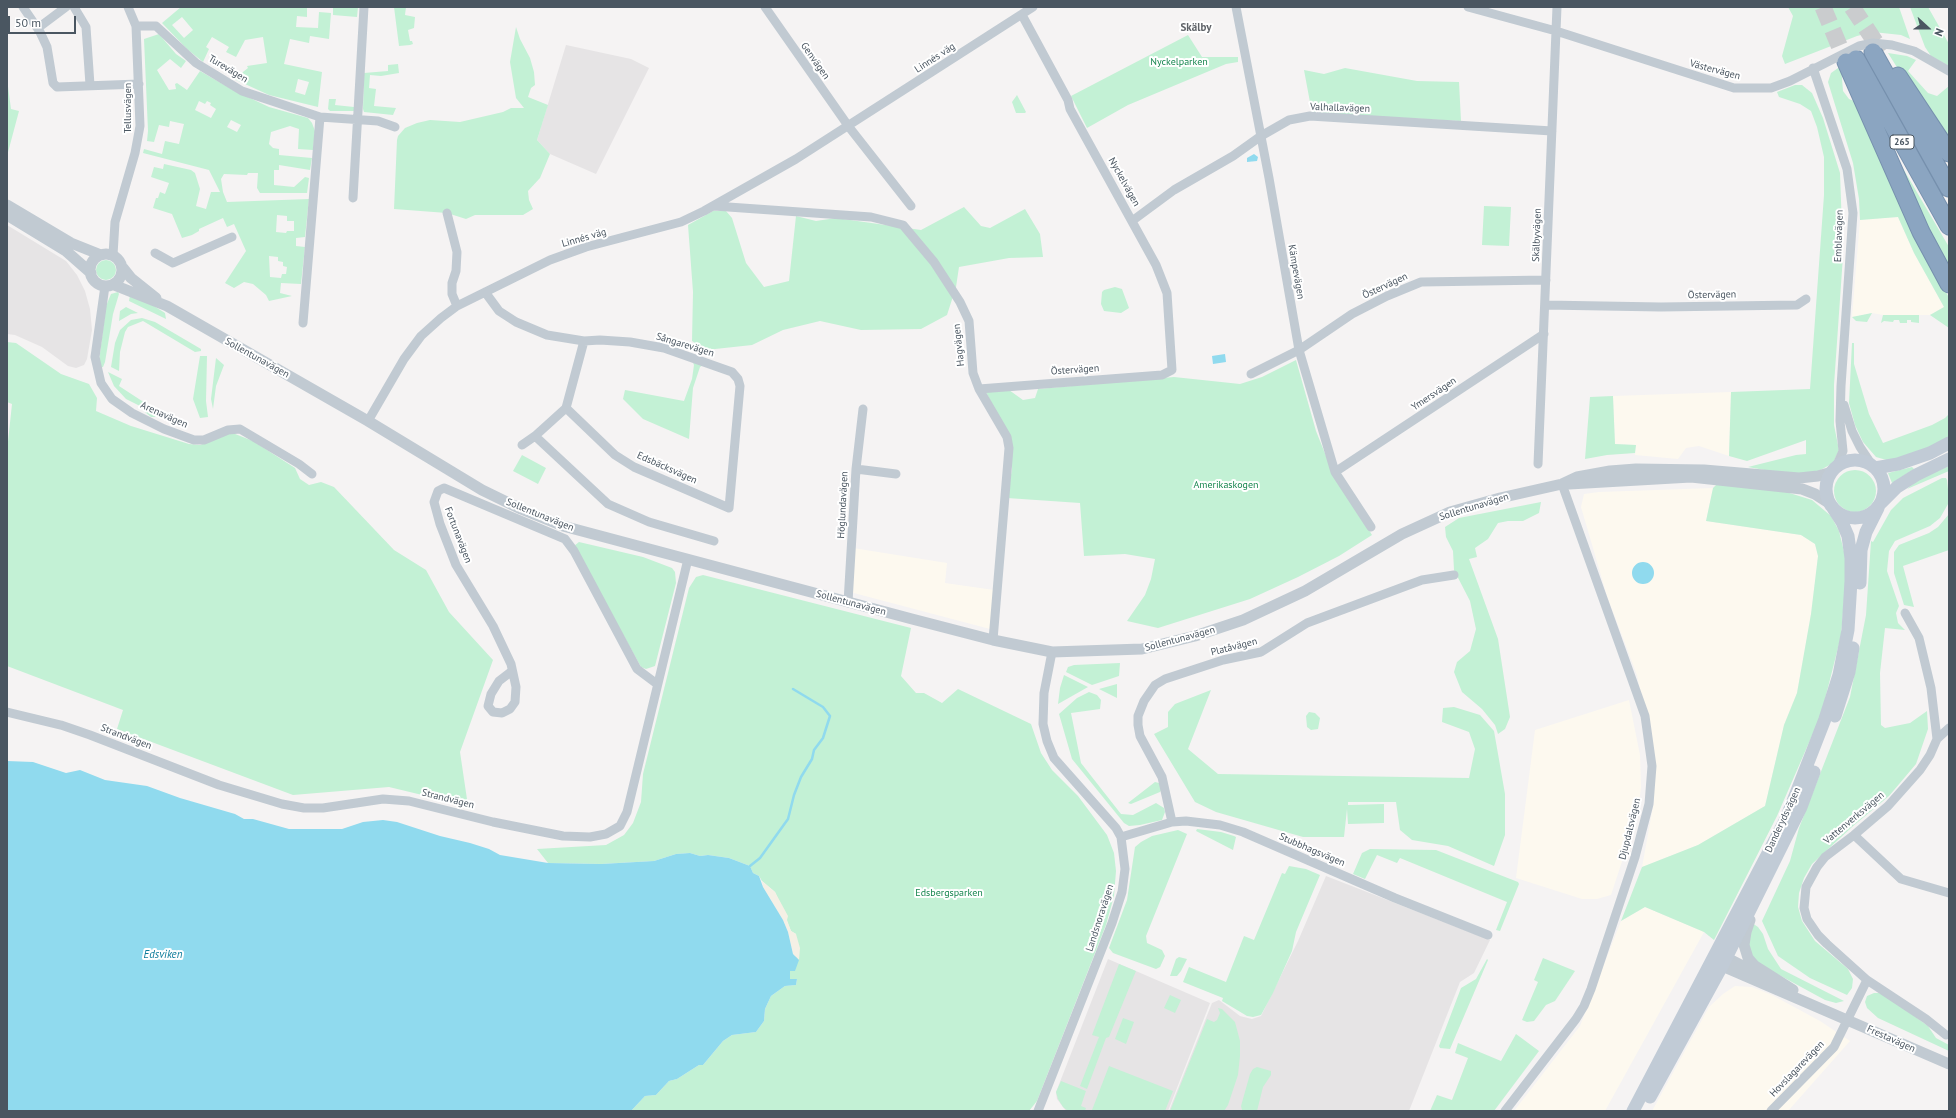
<!DOCTYPE html>
<meta charset="utf-8">
<style>
body{margin:0}
#map{position:relative;width:1956px;height:1118px;overflow:hidden;background:#f5f3f3;font-family:"PT Sans",sans-serif}
canvas{display:block}
.frame{position:absolute;inset:0;border:8px solid #4a5661;pointer-events:none}
.north{position:absolute;left:1908px;top:8px;width:40px;height:40px;-webkit-text-stroke:3px #fff;paint-order:stroke;rotate:111deg;font-size:11px;font-weight:700;line-height:16px;text-align:center;color:#4a5661}
.north::after{content:'';display:block;margin:auto;width:14px;height:18px;background:#4a5661;clip-path:polygon(50% 0,100% 100%,50% 72%,0 100%)}
.scale{position:absolute;left:8px;top:16px;width:68px;height:18px;box-sizing:border-box;border:2px solid #4a5661;border-top:0;padding-left:5px;font-size:12px;line-height:14px;white-space:nowrap;color:#4a5661;-webkit-text-stroke:3px #fff;paint-order:stroke}
</style>
<div id="map">
<canvas width="1956" height="1118"></canvas>
<div class="frame"></div>
<div class="north">N</div>
<div class="scale">50 m</div>
</div>
<script>
const context = document.querySelector('canvas').getContext('2d');
context.lineJoin = 'round';
function paint(path, color) {
  context.fillStyle = color;
  context.fill(path, 'evenodd');
}
function shape(rows) {
  const path = new Path2D();
  for (const r of rows) {
    if (r.length === 3) {
      path.moveTo(r[0] + r[2], r[1]);
      path.arc(r[0], r[1], r[2], 0, 2 * Math.PI);
      continue;
    }
    path.moveTo(r[0], r[1]);
    for (let i = 2; i < r.length; i += 2) path.lineTo(r[i], r[i + 1]);
  }
  return path;
}
function trace(path, color, width, dash) {
  context.strokeStyle = color;
  context.lineWidth = width;
  context.lineCap = dash ? 'butt' : 'round';
  context.setLineDash(dash || []);
  context.stroke(path);
}
function drawText(font, color, halo, rows, align = 'center') {
  context.font = font + ' "PT Sans",sans-serif';
  context.lineWidth = 4;
  context.setLineDash([]);
  context.textBaseline = 'middle';
  context.strokeStyle = halo;
  context.fillStyle = color;
  for (const [text, x, y, turn = 0] of rows) {
    context.save();
    context.translate(x, y);
    context.rotate((+turn || 0) * Math.PI / 180);
    context.textAlign = isNaN(turn) ? turn : align;
    if (halo) context.strokeText(text, 0, 0);
    context.fillText(text, 0, 0);
    context.restore();
  }
}
paint(shape([
 [1898,217,1914,253,1944,307,1930,315,1883,315,1872,313,1852,317,1860,220],
 [1731,392,1729,456,1699,446,1686,448,1678,459,1635,455,1636,445,1615,444,1613,396],
 [1713,488,1706,521,1801,535,1815,544,1818,556,1811,614,1797,693,1784,725,1765,806,1698,845,1642,867,1654,801,1652,750,1637,675,1607,596,1581,507,1584,494,1599,492],
 [853,548,947,563,945,583,994,590,990,629,850,592],
 [1629,700,1640,755,1641,787,1638,813,1611,895,1597,899,1582,899,1516,878,1535,730],
 [1645,907,1704,932,1605,1111,1514,1111,1580,1026,1621,921],
 [1735,986,1752,987,1772,995,1820,1021,1850,1041,1788,1111,1652,1111,1709,1007,1723,994]
]), '#fdf9ef');
paint(shape([
 [566,45,631,59,649,68,596,174,550,154,537,140],
 [7,225,66,261,77,275,85,291,90,309,92,330,87,359,84,365,76,368,68,366,42,347,15,335,7,334],
 [1326,876,1490,940,1474,973,1460,982,1409,1111,1169,1111,1212,1003,1219,1000,1240,1016,1252,1019,1261,1016,1298,941],
 [1108,959,1210,1003,1168,1111,1066,1111,1057,1099,1056,1092]
]), '#e6e4e5');
paint(shape([
 [181,7,307,7,307,17,297,16,296,27,318,28,319,12,331,13,329,39,310,36,309,43,290,39,284,64,322,72,318,107,269,95,234,79,248,68,247,66,267,63,263,37,245,40,236,57,226,52,229,47,212,37,206,47,209,49,203,62,187,49,162,23],
 [182,17,193,30,184,38,172,25],
 [298,79,309,82,305,95,295,92],
 [333,7,358,7,357,17,333,15],
 [394,7,406,7,405,15,415,17,414,28,408,30,410,41,412,41,413,44,410,45,399,46],
 [1788,7,1899,7,1910,39,1901,35,1873,32,1857,36,1785,64,1782,56,1793,16],
 [1910,7,1928,7,1949,44,1949,66,1931,56,1925,47],
 [516,27,520,39,530,58,534,72,535,85,531,88,528,97,548,105,537,140,550,154,540,178,528,191,529,200,533,209,523,215,475,215,466,219,447,213,394,209,397,140,398,136,405,128,417,123,430,120,460,122,503,112,511,108,524,108,516,98,510,62],
 [159,34,176,54,186,61,181,68,170,59,157,70,169,90,176,89,175,84,177,83,187,90,200,71,233,90,269,107,308,118,312,123,315,131,313,150,298,149,299,129,290,126,271,132,269,144,273,148,279,149,279,155,312,158,310,170,279,165,279,170,274,170,274,185,294,187,305,177,309,178,307,193,260,193,257,188,258,173,248,173,247,175,224,174,221,179,223,192,227,202,309,199,305,237,296,238,296,246,305,247,301,284,281,283,280,293,292,296,269,301,266,295,253,284,244,282,234,288,225,283,246,251,234,224,227,227,223,218,199,229,199,231,192,235,182,238,172,214,153,208,156,198,158,198,160,192,165,194,169,183,151,177,154,167,163,169,164,164,191,170,195,173,200,189,196,206,206,209,211,192,220,192,209,170,143,153,144,149,162,154,165,141,179,144,184,124,170,121,169,127,159,125,154,142,147,141,148,131,144,39],
 [199,101,205,104,207,101,211,103,210,105,216,109,211,118,195,110],
 [231,120,241,125,237,132,227,127],
 [277,215,287,216,287,221,294,221,294,231,287,231,286,233,276,232],
 [269,256,278,257,278,261,283,262,283,266,287,267,286,274,282,274,281,278,270,277],
 [1188,35,1202,57,1238,57,1238,62,1226,64,1128,105,1087,128,1071,96],
 [1888,53,1907,56,1916,60,1908,71,1928,93,1937,96,1949,86,1949,150],
 [398,64,399,73,381,76,370,75,369,88,376,89,374,106,396,108,393,115,364,112,363,109,364,73,388,71,388,65],
 [1841,66,1843,91,1849,99,1854,101,1949,298,1949,328,1930,315,1944,307,1914,253,1898,217,1860,220,1859,199,1853,163,1828,82,1831,73],
 [1345,68,1417,81,1459,82,1461,121,1312,113,1304,70,1324,74],
 [7,79,11,109,19,111,7,156],
 [1795,85,1802,85,1812,93,1823,118,1840,173,1843,256,1834,385,1834,425,1839,450,1833,463,1817,472,1787,474,1748,467,1796,455,1806,454,1806,440,1747,461,1729,456,1731,392,1810,389,1824,195,1824,157,1817,127,1811,111,1800,104,1779,97,1777,92],
 [1017,95,1026,112,1025,113,1016,113,1012,102],
 [329,99,336,99,335,105,354,107,354,111,330,111,328,109],
 [1884,136,1949,247,1949,268,1915,205],
 [1484,206,1511,207,1509,246,1482,245],
 [964,207,981,226,990,228,1025,209,1040,234,1043,257,1009,258,959,267,956,287,947,315,921,329,861,330,820,321,783,330,752,345,706,350,692,341,693,292,688,225,713,211,726,211,732,218,746,263,764,287,789,281,796,216,816,221,836,218,921,230],
 [106,270,10],
 [1115,287,1122,289,1129,308,1121,313,1104,311,1101,304,1102,292,1104,290],
 [118,292,119,294,113,314,105,362,103,367,98,369,106,306,111,294],
 [130,295,143,299,165,313,166,319,129,301],
 [126,307,138,313,131,314,119,321,120,311],
 [1872,313,1867,322,1856,321,1852,317],
 [1883,315,1919,315,1919,323,1911,322,1911,320,1907,320,1907,323,1900,323,1899,320,1894,320,1893,322,1884,321,1881,323],
 [142,318,155,322,201,349,201,351,195,352,143,321,128,327,125,332,120,352,119,371,111,367,115,343,120,330,131,320],
 [7,342,16,343,61,374,89,384,97,398,96,411,131,426,189,444,200,445,230,432,253,441,295,468,300,479,309,485,321,482,334,487,394,550,426,570,449,612,493,660,460,752,468,806,389,787,293,795,117,729,123,710,7,666,7,451,12,404,7,402],
 [1852,343,1854,343,1854,364,1869,414,1883,443,1932,425,1945,418,1949,414,1949,437,1935,446,1890,461,1876,457,1863,442,1855,425,1849,403],
 [200,356,207,356,206,401,208,417,200,418,193,399],
 [216,358,224,365,216,386,213,409,211,399],
 [692,360,703,365,700,367,693,388,689,439,643,419,623,399,625,390,684,401,692,379,694,365],
 [1296,360,1316,431,1328,461,1372,535,1339,556,1298,577,1250,599,1158,628,1127,621,1145,595,1151,579,1155,559,1125,554,1084,556,1080,503,1007,498,1012,469,1012,443,986,392,1009,390,1023,400,1035,398,1038,389,1174,377,1240,384,1262,377],
 [108,372,122,379,119,386,162,414,154,417,151,417,145,412,146,409,126,399,114,386],
 [1613,396,1615,444,1636,445,1635,453,1607,455,1585,459,1590,397],
 [522,455,546,468,538,484,513,471],
 [1949,466,1949,471,1907,489,1919,479],
 [1912,467,1914,469,1892,483,1888,473],
 [1855,491,21],
 [1942,478,1946,478,1947,480,1949,498,1948,504,1940,518,1930,526,1895,541,1889,551,1887,571,1899,606,1896,613,1898,623,1905,630,1885,628,1880,673,1881,725,1885,728,1910,723,1927,711,1928,729,1916,764,1889,796,1852,827,1812,864,1804,878,1799,893,1798,907,1802,921,1815,941,1848,969,1853,979,1852,988,1847,995,1810,978,1778,956,1762,921,1790,861,1799,828,1850,697,1866,615,1871,541,1873,542,1891,510,1903,498],
 [1718,483,1783,491,1812,500,1831,516,1839,531,1847,564,1841,636,1821,715,1777,816,1714,940,1704,932,1645,907,1621,921,1642,867,1698,845,1765,806,1784,725,1797,693,1811,614,1818,556,1815,544,1801,535,1706,521,1713,488],
 [1541,502,1539,513,1523,521,1508,521,1498,523,1488,539,1475,548,1477,557,1469,559,1498,639,1510,717,1505,729,1498,734,1495,725,1482,709,1462,692,1454,672,1457,662,1470,651,1476,629,1470,601,1454,570,1453,551,1446,537,1445,527,1459,518],
 [1949,514,1949,550,1903,566,1914,607,1904,605,1894,573,1894,552,1899,545,1929,533,1938,527],
 [579,542,643,557,672,568,675,572,676,583,655,666,646,669,641,667,574,546],
 [703,575,911,628,901,676,916,693,924,693,942,703,958,689,1031,724,1041,753,1052,770,1078,796,1107,835,1114,853,1116,871,1114,896,1106,925,1037,1101,1029,1111,631,1111,645,1096,656,1095,669,1081,677,1079,699,1065,703,1065,723,1041,732,1035,756,1032,764,1021,765,1009,771,996,785,986,796,985,797,979,790,979,790,971,795,971,796,934,791,931,775,892,762,881,759,876,753,873,750,866,729,858,708,855,700,856,690,853,676,854,654,861,601,864,548,863,537,849,606,845,624,835,633,823,641,802,643,774,689,588,696,577],
 [1120,663,1119,676,1092,685,1066,672,1068,667,1074,665],
 [1064,675,1088,687,1058,704,1060,688],
 [1117,684,1117,698,1099,689],
 [1211,690,1188,749,1218,774,1469,778,1475,749,1469,732,1442,722,1443,708,1454,707,1480,715,1494,731,1505,794,1505,835,1494,866,1448,846,1412,840,1400,830,1396,802,1348,802,1348,805,1384,804,1384,823,1348,824,1347,809,1344,837,1303,837,1216,812,1195,802,1154,734,1168,727,1168,712,1175,704],
 [1089,692,1097,695,1101,700,1100,709,1071,713,1081,763,1121,814,1133,815,1156,803,1164,808,1165,812,1162,820,1140,825,1129,826,1124,823,1072,759,1059,714,1077,698],
 [1309,712,1315,713,1320,718,1318,729,1311,730,1307,727,1306,716],
 [1155,782,1159,783,1162,789,1160,792,1131,804,1128,803],
 [1197,829,1221,832,1234,836,1236,837,1233,850,1196,831],
 [1178,830,1187,834,1146,936,1147,943,1162,950,1165,956,1160,967,1156,969,1113,953,1109,948,1127,900,1135,847,1141,842,1152,836],
 [1370,849,1436,850,1518,882,1519,884,1500,931,1496,930,1507,902,1400,858,1397,863,1377,855,1365,879,1353,874,1362,853],
 [1289,866,1306,869,1320,875,1296,932,1292,951,1273,993,1261,1015,1253,1017,1247,1016,1222,1001,1223,998,1183,982,1189,967,1226,982,1244,936,1254,940,1282,873,1285,874],
 [1752,923,1758,927,1763,934,1768,949,1781,969,1844,1001,1836,1003,1825,1000,1757,963,1750,954,1748,944],
 [1179,957,1187,959,1181,971,1177,976,1170,976,1176,959],
 [1543,958,1575,971,1555,1001,1546,1005,1534,1021,1527,1022,1522,1020,1538,982,1534,980],
 [1487,959,1488,960,1450,1049,1440,1048,1439,1046,1461,988,1476,979],
 [1119,964,1136,971,1109,1037,1106,1038,1087,1089,1080,1086,1099,1037,1092,1035],
 [1874,993,1879,993,1888,997,1928,1026,1936,1038,1949,1045,1949,1051,1878,1018,1867,1008,1865,1002,1867,996],
 [1170,995,1181,1000,1175,1013,1164,1008],
 [1218,1008,1222,1009,1235,1022,1240,1041,1240,1056,1238,1075,1228,1105,1224,1111,1170,1111,1207,1019,1214,1022,1217,1020,1220,1013],
 [1123,1018,1134,1022,1126,1044,1115,1039],
 [1516,1034,1539,1051,1494,1111,1430,1111,1437,1095,1452,1100,1468,1058,1455,1053,1458,1043,1501,1061],
 [1109,1066,1173,1091,1165,1111,1092,1110],
 [1257,1067,1271,1071,1271,1075,1263,1087,1257,1111,1245,1111,1242,1110,1241,1106,1250,1074,1253,1069],
 [1061,1081,1086,1091,1081,1106,1086,1108,1085,1111,1068,1111,1063,1107,1058,1099,1056,1092]
]), '#c3f1d5');
paint(shape([
 [762,881,775,892,788,916,787,920,791,931,796,934,800,948,799,960,793,954,788,932,783,920,763,887]
]), '#f5f0e5');
paint(shape([
 [1254,154,1258,157,1257,161,1247,162,1247,158],
 [1225,354,1226,362,1213,364,1212,356],
 [1643,573,11],
 [7,761,33,762,66,773,80,770,105,780,147,786,180,798,235,814,244,819,253,819,289,829,342,829,363,822,383,820,397,822,440,836,470,843,489,849,500,855,548,863,601,864,654,861,676,854,690,853,700,856,708,855,729,858,750,866,753,873,759,876,763,887,783,920,788,932,793,954,799,960,795,971,790,971,790,979,797,979,796,985,785,986,771,996,765,1009,764,1021,756,1032,732,1035,723,1041,703,1065,699,1065,677,1079,669,1081,656,1095,645,1096,631,1111,7,1111]
]), '#90daee');
trace(shape([
 [750,866,760,858,788,819,794,795,801,777,812,759,814,750,823,738,830,716,823,707,793,689]
]), '#90daee', 2.5);
trace(shape([
 [1823,7,1846,62],
 [1852,7,1882,52]
]), '#caccce', 17, [17, 8]);
const motorway = shape([
 [1873,52,1949,188],
 [1856,59,1949,226],
 [1846,62,1921,232,1949,284],
 [1898,76,1949,153]
]);
trace(motorway, '#7690ad', 19);
trace(shape([
 [23,7,40,32,47,47,53,83,57,87,139,84],
 [74,7,86,27,90,85],
 [765,7,849,127,911,206],
 [1236,7,1269,178,1299,350,1335,472,1371,527],
 [1468,7,1556,31,1734,88,1771,88,1790,81,1859,46,1873,43,1892,45,1914,51,1949,71],
 [136,26,156,26,196,63,242,91,320,117,378,121,395,127],
 [38,28,66,7],
 [1813,68,1847,169,1853,213,1841,386,1840,421,1843,451,1836,467],
 [353,198,364,7],
 [714,206,871,217,903,225,934,262,960,302,969,321,973,373,979,389,1007,437,1009,448,993,640],
 [447,213,457,252,456,271,452,283,452,294,457,306],
 [1132,221,1174,190,1233,156,1261,136,1289,120,1310,116,1552,131],
 [155,253,173,263,232,237],
 [113,255,115,222,135,153,140,126,136,26,128,7],
 [105,286,95,357,101,383,112,399,132,413,164,429,194,440,204,440,228,430,240,429,299,464,312,474],
 [485,292,499,311,516,322,547,335,584,341,600,340,630,342,664,348,732,372,738,379,740,386,729,508,634,467,615,455,566,408,584,341],
 [1545,305,1661,307,1797,305,1806,299],
 [303,323,320,117],
 [1251,374,1299,350,1352,314,1387,296,1421,282,1546,280],
 [979,389,1162,375,1172,370,1167,293,1156,265,1070,109,1068,100,1022,15],
 [1844,405,1852,431,1860,447,1872,465],
 [368,421,404,359,421,336,441,318,457,306,550,260,586,247,681,222,704,211,796,159,1033,7],
 [535,436,608,504,649,522,714,541],
 [522,445,535,436,566,408],
 [1538,464,1557,7],
 [856,469,896,474],
 [1335,472,1544,334],
 [848,602,856,469,863,409],
 [1905,613,1919,638,1931,688,1937,739,1930,755,1920,770,1888,806,1854,835,1825,857,1817,867,1806,887,1804,908,1807,919,1818,935,1827,944,1867,980,1926,1019,1946,1035],
 [512,671,499,681,491,694,488,706,493,712,502,713,510,709,515,702,516,687,511,664,493,626,456,565,440,524,434,502,438,491,444,488,565,539,574,551,637,669,657,684],
 [7,712,61,725,90,735,219,785,282,804,304,808,323,808,383,799,409,801,493,822,563,836,590,837,606,834,620,826,627,812,688,559],
 [1937,739,1949,728],
 [1172,822,1162,777,1140,736,1138,725,1138,716,1144,701,1155,685,1165,679,1223,660,1261,652,1307,623,1422,580,1454,575],
 [1854,835,1901,879,1949,893],
 [1121,837,1172,822,1186,821,1220,825,1243,832,1395,898,1488,935],
 [1038,1111,1112,923,1122,892,1125,869,1121,837,1116,828,1054,758,1047,741,1043,724,1044,693,1052,652],
 [1505,1111,1576,1019,1584,1006,1591,989,1635,857,1649,804,1652,766,1645,716,1562,484],
 [1771,1111,1834,1047,1867,980]
]), '#c1cad2', 9);
trace(shape([
 [7,205,71,243,101,255],
 [7,215,66,251,91,273],
 [106,270,16],
 [123,268,131,278,156,298],
 [114,285,167,306,368,421,482,490,521,509,563,526,912,619,993,640,1052,652,1142,649,1195,636,1243,620,1305,591,1402,534,1450,512,1500,498,1562,484,1577,477,1610,471,1636,469,1704,470,1799,478,1818,476,1832,472],
 [1569,484,1691,477,1802,489,1815,494,1829,503],
 [1750,920,1746,932,1744,945,1748,958,1755,966,1793,990],
 [1727,958,1760,975],
 [1722,966,1949,1064]
]), '#c1cad2', 11);
trace(shape([
 [1855,489,29],
 [1875,468,1898,464,1930,453,1949,443],
 [1881,503,1897,487,1916,475,1949,459],
 [1860,583,1861,550,1866,532,1878,508],
 [1835,716,1849,672,1853,648],
 [1650,1097,1722,966,1801,807,1814,772],
 [1633,1111,1786,819,1825,719,1839,675,1848,630,1851,581,1851,558,1848,536,1842,522,1833,508]
]), '#c1cbd6', 13);
trace(motorway, '#8ba5c1', 17);
for (const [x, y, w] of [
 [1902,142,24]
]) {
  const box = new Path2D();
  box.roundRect(x - w / 2, y - 7, w, 14, 3);
  context.fillStyle = '#fff';
  context.fill(box);
  trace(box, '#4a5661', 1);
}
drawText('bold 9px', '#4a5661', null, [
 ["265",1902,142]
]);
drawText('10px', '#4a5661', '#fff', [
 ["Linnés väg",935,58,-33],
 ["Genvägen",815,61,55],
 ["Turevägen",228,69,31],
 ["Västervägen",1715,70,15],
 ["Tellusvägen",128,108,-90],
 ["Valhallavägen",1340,108,2],
 ["Nyckelvägen",1124,182,61],
 ["Skälbyvägen",1537,235,-88],
 ["Emblavägen",1839,236,-88],
 ["Linnés väg",584,238,-16],
 ["Kämpevägen",1296,272,80],
 ["Östervägen",1385,286,-25],
 ["Östervägen",1712,295,-1],
 ["Sångarevägen",685,345,17],
 ["Hagvägen",959,345,-96],
 ["Sollentunavägen",257,358,29],
 ["Östervägen",1075,370,-4],
 ["Ymersvägen",1434,394,-34],
 ["Arenavägen",164,415,24],
 ["Edsbäcksvägen",667,468,24],
 ["Höglundavägen",843,505,-87],
 ["Sollentunavägen",1474,507,-17],
 ["Sollentunavägen",540,515,22],
 ["Fortunavägen",458,535,69],
 ["Sollentunavägen",851,603,15],
 ["Sollentunavägen",1180,639,-15],
 ["Platåvägen",1234,647,-14],
 ["Strandvägen",126,737,21],
 ["Strandvägen",448,799,14],
 ["Vattenverksvägen",1854,818,-40],
 ["Danderydsvägen",1783,820,-65],
 ["Djupdalsvägen",1630,829,-76],
 ["Stubbhagsvägen",1312,850,23],
 ["Landsnoravägen",1100,918,-72],
 ["Frestavägen",1891,1039,24],
 ["Hovslagarevägen",1797,1069,-46]
]);
drawText('10px', '#17864f', '#fff', [
 ["Nyckelparken",1179,62],
 ["Amerikaskogen",1226,485],
 ["Edsbergsparken",949,893]
]);
drawText('bold 11px', '#5f6368', '#fff', [
 ["Skälby",1196,28]
]);
drawText('italic 11px', '#0c7c9b', '#fff', [
 ["Edsviken",163,955]
]);
</script>
